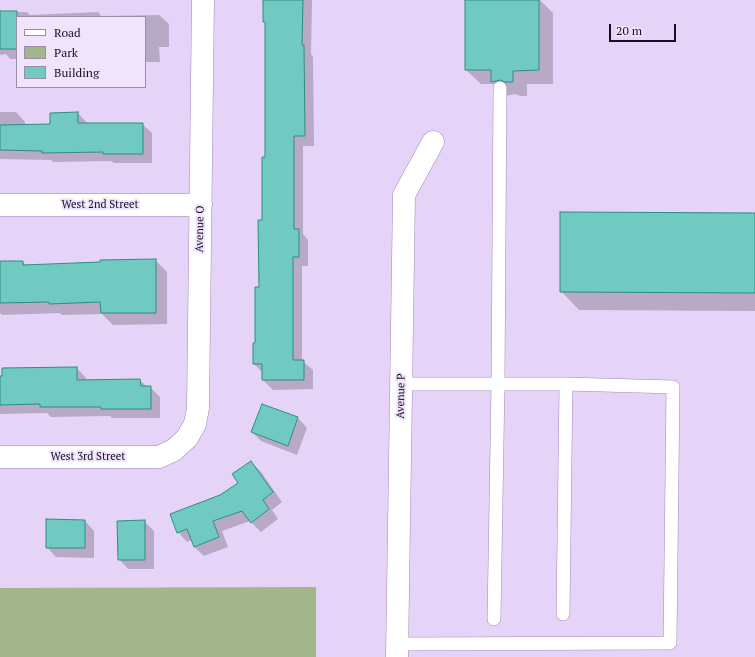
<!DOCTYPE html>
<style>
body{margin:0}
#map{position:relative;width:755px;height:657px;overflow:hidden;background:#e6d4f8;font-family:"PT Serif",serif}
canvas{display:block}
.legend{position:absolute;left:16px;top:16px;width:130px;height:72px;box-sizing:border-box;background:#f0e4fc;border:1px solid #9a8ea4;margin:0;padding:5px 7px;list-style:none;font-size:12px;color:#180d21}
.legend li{display:flex;align-items:center;gap:8px;height:20px}
.legend b{width:20px;border:1px solid #9a8ea4}
.scale{position:absolute;left:609px;top:24px;width:67px;height:18px;box-sizing:border-box;border:2px solid #180d21;border-top:0;padding-left:5px;font-size:12px;line-height:14px;white-space:nowrap;color:#180d21;-webkit-text-stroke:3px #f0e4fc;paint-order:stroke}
</style>
<div id="map">
<canvas width="755" height="657"></canvas>
<ul class="legend">
<li><b style="height:5px;background:#fff"></b>Road</li>
<li><b style="height:11px;background:#a2b58b"></b>Park</li>
<li><b style="height:11px;background:#70cac1"></b>Building</li>
</ul>
<div class="scale">20 m</div>
</div>
<script>
const context = document.querySelector('canvas').getContext('2d');
context.lineJoin = 'round';
function paint(path, color) {
  context.fillStyle = color;
  context.fill(path, 'evenodd');
}
function shape(rows) {
  const path = new Path2D();
  for (const r of rows) {
    path.moveTo(r[0], r[1]);
    for (let i = 2; i < r.length; i += 2) path.lineTo(r[i], r[i + 1]);
  }
  return path;
}
function trace(path, color, width, dash) {
  context.strokeStyle = color;
  context.lineWidth = width;
  context.lineCap = dash ? 'butt' : 'round';
  context.setLineDash(dash || []);
  context.stroke(path);
}
function drawText(font, color, halo, rows, align = 'center') {
  context.font = font + ' "PT Serif",serif';
  context.lineWidth = 4;
  context.setLineDash([]);
  context.textBaseline = 'middle';
  context.strokeStyle = halo;
  context.fillStyle = color;
  for (const [text, x, y, turn = 0] of rows) {
    context.save();
    context.translate(x, y);
    context.rotate((+turn || 0) * Math.PI / 180);
    context.textAlign = isNaN(turn) ? turn : align;
    if (halo) context.strokeText(text, 0, 0);
    context.fillText(text, 0, 0);
    context.restore();
  }
}
paint(shape([
 [316,587,316,657,0,657,0,588]
]), '#a2b58b');
paint(shape([
 [264,0,312,0,311,54,313,56,314,146,303,146,303,234,308,240,308,266,302,266,302,361,313,370,313,389,273,390,263,380,263,373,254,364,256,344,266,158,266,23,264,21],
 [466,0,540,0,553,13,553,84,527,84,527,96,520,96,515,94,506,96,494,84,481,84,466,70],
 [0,12,27,12,30,15,98,12,101,16,159,15,169,24,169,47,159,47,160,62,145,62,145,17,17,17,17,59,10,59,6,54,0,55],
 [0,112,16,112,25,122,25,126,51,125,78,113,88,124,142,124,152,133,152,163,114,163,111,161,53,162,51,160,0,159],
 [755,214,755,311,579,310,561,291],
 [155,260,167,272,167,324,113,325,102,314,62,315,60,313,2,315,0,313,0,262,23,262,27,266],
 [77,368,86,378,87,381,140,380,147,387,150,387,160,397,160,418,112,418,110,416,51,417,47,413,0,414,0,377],
 [262,405,298,418,307,428,297,455,261,441,252,432],
 [251,462,261,472,282,502,272,510,278,519,261,532,250,521,222,531,228,547,204,556,194,547,192,540,187,542,178,532,221,496,240,483],
 [85,521,94,531,94,558,56,557,47,547],
 [144,521,154,531,154,569,128,569,119,559]
]), '#0003');
const building = shape([
 [263,0,303,0,302,45,304,45,305,136,294,136,294,229,299,229,299,257,293,257,293,360,304,360,304,380,262,380,262,364,253,364,253,343,255,343,255,287,259,287,258,220,262,220,262,157,265,157,265,22,263,22,263,0],
 [465,0,539,0,539,70,513,71,513,82,505,82,500,80,491,82,491,70,465,70,465,0],
 [0,11,17,11,17,49,0,49,0,11],
 [78,112,78,123,143,123,143,154,103,154,103,152,42,153,42,151,0,150,0,125,50,124,50,113,78,112],
 [560,212,755,213,755,293,560,292,560,212],
 [156,259,156,313,101,313,100,302,49,304,49,302,0,303,0,261,23,261,23,265,100,262,100,260,156,259],
 [77,367,77,380,140,379,141,386,151,386,151,409,101,409,101,407,40,407,40,404,0,405,0,376,2,376,2,368,77,367],
 [262,404,298,417,288,446,251,432,262,404],
 [251,461,273,492,263,500,269,509,251,523,242,511,213,521,219,537,194,547,187,529,177,533,170,514,220,495,238,483,232,474,251,461],
 [46,519,85,520,85,548,46,548,46,519],
 [145,520,145,560,118,560,117,521,145,520]
]);
paint(building, '#70cac1');
trace(building, '#2d8c85', 1);
const service = shape([
 [401,384,566,384,563,614],
 [494,619,498,384,500,88],
 [397,644,670,643,673,387,566,384]
]);
const minor = shape([
 [0,205,201,205],
 [0,457,159,457,174,450,187,438,195,424,198,408,203,0],
 [397,657,404,195,433,142]
]);
trace(service, '#a386bd', 14);
trace(minor, '#a386bd', 23);
trace(service, '#fff', 13);
trace(minor, '#fff', 22);
drawText('11px', '#180d21', '#f0e4fc', [
 ["West 2nd Street",100,205],
 ["Avenue O",200,229,-89],
 ["Avenue P",401,396,-89],
 ["West 3rd Street",88,457]
]);
</script>
